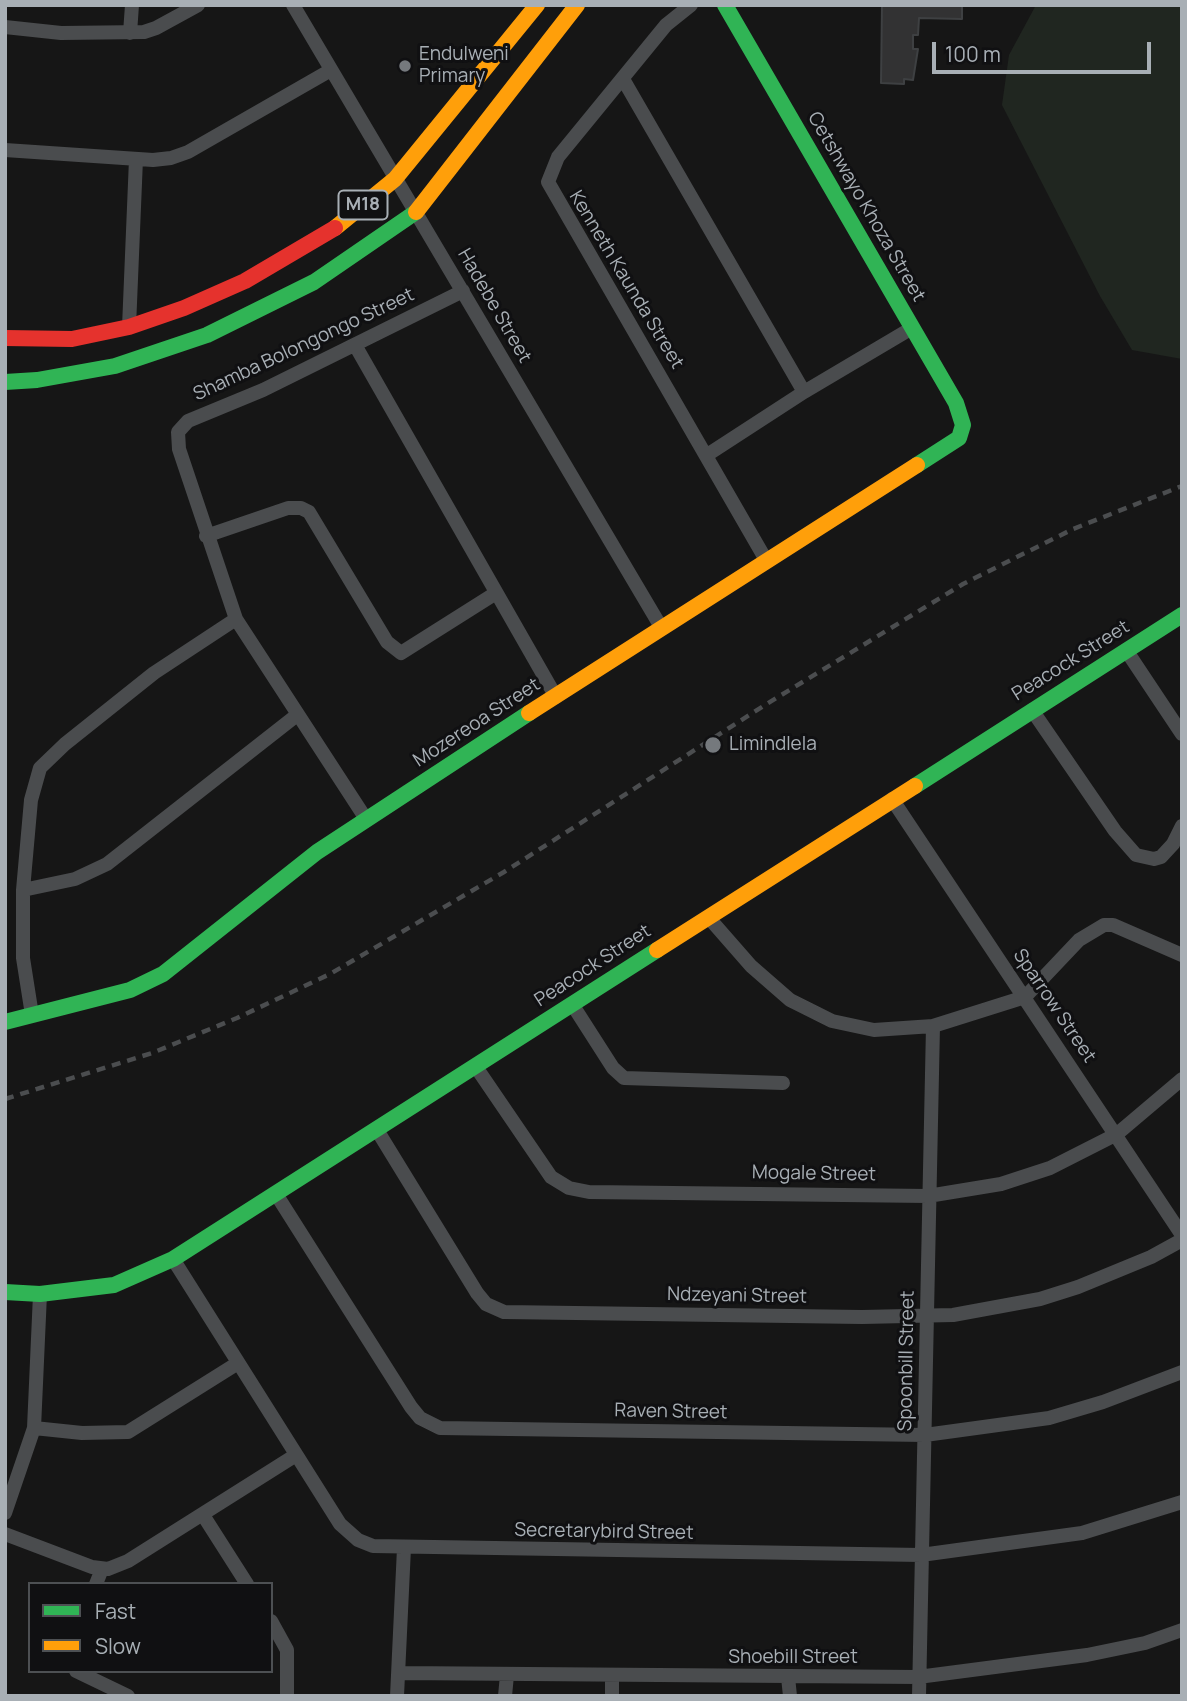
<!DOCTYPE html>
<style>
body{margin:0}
#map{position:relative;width:1187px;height:1701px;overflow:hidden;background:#161616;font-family:Manrope,sans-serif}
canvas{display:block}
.frame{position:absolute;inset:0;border:7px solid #a8afb5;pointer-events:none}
.legend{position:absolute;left:28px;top:1582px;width:245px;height:91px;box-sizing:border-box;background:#101012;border:2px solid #4d5053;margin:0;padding:9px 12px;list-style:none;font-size:21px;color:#a8afb5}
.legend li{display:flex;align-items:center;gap:14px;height:35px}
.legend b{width:35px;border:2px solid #4d5053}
.scale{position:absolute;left:932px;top:42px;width:219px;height:32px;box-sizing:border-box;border:4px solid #a8afb5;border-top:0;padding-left:9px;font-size:21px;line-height:24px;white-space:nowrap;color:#a8afb5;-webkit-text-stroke:5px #101012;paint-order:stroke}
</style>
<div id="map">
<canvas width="1187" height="1701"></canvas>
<div class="frame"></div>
<ul class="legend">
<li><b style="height:9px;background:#30b455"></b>Fast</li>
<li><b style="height:9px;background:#ff9f0a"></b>Slow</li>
</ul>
<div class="scale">100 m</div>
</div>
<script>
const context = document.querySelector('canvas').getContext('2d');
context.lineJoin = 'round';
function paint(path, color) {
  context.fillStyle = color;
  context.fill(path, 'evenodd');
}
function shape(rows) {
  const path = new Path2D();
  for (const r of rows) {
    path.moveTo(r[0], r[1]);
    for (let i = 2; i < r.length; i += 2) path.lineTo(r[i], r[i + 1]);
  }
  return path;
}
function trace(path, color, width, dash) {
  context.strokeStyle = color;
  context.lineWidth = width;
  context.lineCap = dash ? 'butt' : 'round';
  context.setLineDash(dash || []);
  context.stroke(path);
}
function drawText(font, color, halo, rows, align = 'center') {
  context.font = font + ' Manrope,sans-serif';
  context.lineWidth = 6;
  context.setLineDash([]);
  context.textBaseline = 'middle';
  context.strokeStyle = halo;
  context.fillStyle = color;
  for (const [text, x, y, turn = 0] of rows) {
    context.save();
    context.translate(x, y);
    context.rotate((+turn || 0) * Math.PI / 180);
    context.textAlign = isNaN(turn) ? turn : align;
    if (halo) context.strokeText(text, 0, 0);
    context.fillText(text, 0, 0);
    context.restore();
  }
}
paint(shape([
 [1036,5,1182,5,1182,359,1132,350,1100,296,1002,105,1009,55]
]), '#202620');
const building = shape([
 [866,5,962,5,962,19,919,18,918,35,913,35,913,49,918,49,913,80,904,79,904,84,881,83,882,6,866,5]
]);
paint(building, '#323233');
trace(building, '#3e4042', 2);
trace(shape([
 [293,5,661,627],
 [691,5,666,25,558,157,548,182,766,560],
 [5,27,61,33,144,32,156,28,198,5],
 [130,33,132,5],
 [623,79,804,392],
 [5,150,153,160,171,158,188,152,331,70],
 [129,327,136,159],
 [355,345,556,697],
 [707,455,804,392,912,328],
 [206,536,288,508,301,508,309,512,387,642,401,653,496,593],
 [1126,650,1182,734],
 [1032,710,1115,831,1136,855,1154,859,1161,857,1173,844,1182,826],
 [892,799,1182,1235],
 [366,819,236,619,179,449,178,432,188,421,263,390,463,291],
 [23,890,75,879,107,864,297,715],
 [709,918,751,966,790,1000,832,1021,874,1030,933,1026,1025,997,1079,940,1104,925,1113,925,1182,955],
 [572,1004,613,1068,624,1078,783,1083],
 [32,1015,23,958,23,890,31,800,40,768,65,744,154,673,236,619],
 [476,1067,551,1177,569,1188,589,1192,928,1196,1001,1184,1050,1168,1117,1134,1182,1079],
 [377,1130,477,1293,486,1304,504,1312,862,1317,953,1315,1040,1299,1078,1287,1151,1257,1182,1240],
 [276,1194,411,1407,420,1418,440,1428,925,1435,1049,1418,1103,1402,1182,1372],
 [173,1259,340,1524,358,1540,373,1546,921,1555,1082,1533,1182,1502],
 [34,1428,82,1433,128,1432,238,1363],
 [5,1513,34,1428,40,1294],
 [203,1515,247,1584],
 [5,1534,92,1567,108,1569,128,1561,296,1455],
 [96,1584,102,1569],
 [271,1621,287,1650,287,1696],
 [76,1671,128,1696],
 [399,1673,918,1677,1087,1655,1145,1643,1182,1630],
 [788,1677,790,1696],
 [397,1696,404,1548],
 [505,1696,507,1675],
 [612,1696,612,1675],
 [919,1696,933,1026]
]), '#4a4c4e', 14);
trace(shape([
 [725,5,956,403,963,425,959,438,917,465],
 [5,382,37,380,115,366,207,335,314,282,416,212],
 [915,786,1182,615],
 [5,1022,130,990,163,974,317,852,529,713],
 [5,1292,40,1294,114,1285,173,1259,657,950]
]), '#30b455', 16);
trace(shape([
 [416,212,577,5],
 [335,228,395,179,537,5],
 [529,713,917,465],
 [657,950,915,786]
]), '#ff9f0a', 16);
trace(shape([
 [5,338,72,339,129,327,184,308,245,281,335,228]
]), '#e5322d', 16);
trace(shape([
 [5,1099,152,1053,237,1018,330,974,504,872,765,705,963,584,1073,529,1182,486]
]), '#4b4d4f', 4.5, [9, 7]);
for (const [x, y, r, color] of [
 [405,66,7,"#75797d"],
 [713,745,9,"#75797d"]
]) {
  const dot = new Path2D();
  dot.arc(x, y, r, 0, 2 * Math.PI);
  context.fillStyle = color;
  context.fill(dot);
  trace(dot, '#101012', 2.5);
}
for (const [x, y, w] of [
 [363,205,49]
]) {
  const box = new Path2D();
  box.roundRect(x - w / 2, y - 14.5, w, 29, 5);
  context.fillStyle = '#101012';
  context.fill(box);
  trace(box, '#a8afb5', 2);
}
drawText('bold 18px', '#a8afb5', null, [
 ["M18",363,205]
]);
drawText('19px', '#a8afb5', '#101012', [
 ["Endulweni",419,55],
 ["Primary",419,77],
 ["Limindlela",729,745]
], 'left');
drawText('19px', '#a8afb5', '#101012', [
 ["Cetshwayo Khoza Street",866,207,60],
 ["Kenneth Kaunda Street",626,280,59],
 ["Hadebe Street",494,306,60],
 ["Shamba Bolongongo Street",304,345,-25],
 ["Peacock Street",1071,661,-32],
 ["Mozereoa Street",477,723,-33],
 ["Peacock Street",593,966,-33],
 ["Sparrow Street",1054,1006,56],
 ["Mogale Street",814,1174,1],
 ["Ndzeyani Street",737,1296,1],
 ["Spoonbill Street",907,1361,-89],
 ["Raven Street",671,1412,1],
 ["Secretarybird Street",604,1532,1],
 ["Shoebill Street",793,1658]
]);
</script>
